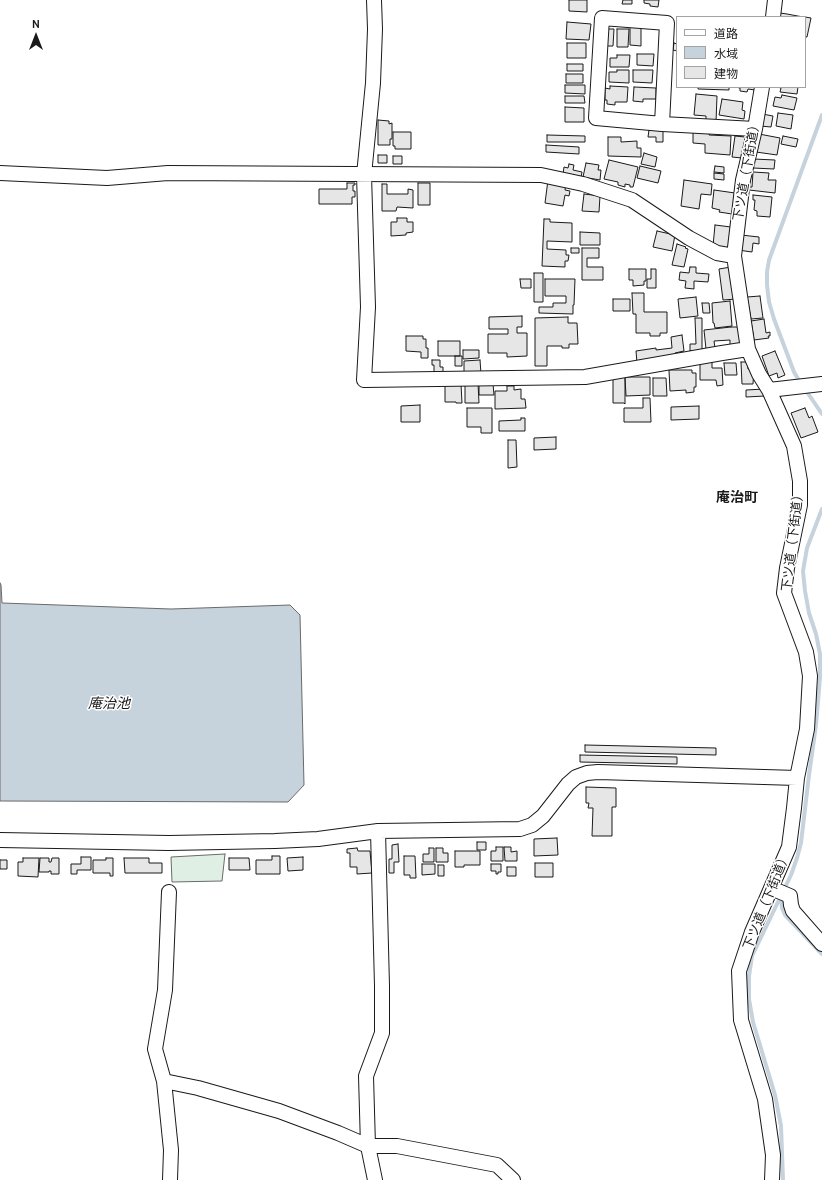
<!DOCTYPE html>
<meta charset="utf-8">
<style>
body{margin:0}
#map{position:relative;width:822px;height:1180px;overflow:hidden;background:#fff;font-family:Cabin,"Noto Sans JP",sans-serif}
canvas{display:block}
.legend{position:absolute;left:676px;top:16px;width:130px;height:72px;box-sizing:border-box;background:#fff;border:1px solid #a3a3a3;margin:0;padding:5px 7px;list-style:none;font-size:12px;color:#1a1a1a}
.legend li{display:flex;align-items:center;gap:8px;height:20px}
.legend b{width:20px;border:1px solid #a3a3a3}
.north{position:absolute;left:16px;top:16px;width:40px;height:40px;-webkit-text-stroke:3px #fff;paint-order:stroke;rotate:0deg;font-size:11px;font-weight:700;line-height:16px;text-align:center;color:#1a1a1a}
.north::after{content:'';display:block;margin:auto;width:14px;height:18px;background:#1a1a1a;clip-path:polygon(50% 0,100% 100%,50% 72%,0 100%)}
</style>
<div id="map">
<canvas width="822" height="1180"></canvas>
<ul class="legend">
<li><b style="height:5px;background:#fff"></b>道路</li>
<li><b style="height:11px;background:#c6d2dc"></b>水域</li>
<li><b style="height:11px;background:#e6e6e6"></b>建物</li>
</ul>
<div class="north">N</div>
</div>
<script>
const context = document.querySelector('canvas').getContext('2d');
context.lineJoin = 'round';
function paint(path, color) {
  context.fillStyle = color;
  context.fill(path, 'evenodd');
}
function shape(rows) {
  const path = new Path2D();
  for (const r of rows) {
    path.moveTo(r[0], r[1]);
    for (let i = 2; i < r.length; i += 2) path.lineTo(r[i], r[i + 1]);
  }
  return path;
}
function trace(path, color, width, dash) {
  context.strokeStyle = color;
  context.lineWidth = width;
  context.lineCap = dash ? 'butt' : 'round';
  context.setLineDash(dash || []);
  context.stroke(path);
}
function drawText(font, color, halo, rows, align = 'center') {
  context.font = font + ' Cabin,"Noto Sans JP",sans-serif';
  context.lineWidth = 3;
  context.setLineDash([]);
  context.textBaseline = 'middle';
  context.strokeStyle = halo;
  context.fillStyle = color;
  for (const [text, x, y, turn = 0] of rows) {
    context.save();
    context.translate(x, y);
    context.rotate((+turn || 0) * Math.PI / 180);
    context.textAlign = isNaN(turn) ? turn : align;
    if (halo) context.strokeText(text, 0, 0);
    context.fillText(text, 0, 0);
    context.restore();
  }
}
const green = shape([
 [225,854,222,881,172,882,171,857,225,854]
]);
paint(green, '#e0efe3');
trace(green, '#6a6a6a', 1);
const water = shape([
 [0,583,1,585,2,603,171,609,290,605,300,615,304,785,288,802,0,801,0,583]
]);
paint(water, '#c6d2dc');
trace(water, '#6a6a6a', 1);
trace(shape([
 [801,384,794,372,774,319,769,302,767,285,767,272,769,260,822,115],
 [805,389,822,414],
 [781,898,782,908,785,915,822,954],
 [783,1180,781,1126,775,1095,753,1022,749,999,749,976,752,956,791,875,797,858,801,843,809,775,816,725,820,677,820,654,816,634,809,613,805,591,803,571,807,548,822,509]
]), '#c6d2dc', 4);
const building = shape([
 [569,0,587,0,587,12,569,11,569,0],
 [623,0,632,0,632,4,622,4,623,0],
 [644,0,659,0,658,7,650,6,650,4,644,3,644,0],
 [780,13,787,14,803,17,779,17,780,13],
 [805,17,811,18,807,37,805,37,805,17],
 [567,22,591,24,589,40,566,39,567,22],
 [630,26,641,27,641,46,630,45,630,26],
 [604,29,614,29,613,46,604,46,604,29],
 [617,29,629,29,628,47,617,47,617,29],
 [567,43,586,43,586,58,567,58,567,43],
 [674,43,677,44,677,51,673,50,674,43],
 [637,54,654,54,653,66,637,65,637,54],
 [617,55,630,55,629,67,610,67,610,58,617,58,617,55],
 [567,64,583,64,583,71,567,71,567,64],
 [617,70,629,70,629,83,609,82,609,72,617,72,617,70],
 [633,70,653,70,652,83,633,82,633,70],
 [566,74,583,74,583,83,566,83,566,74],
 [565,85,585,85,585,94,565,93,565,85],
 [610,86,628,87,627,102,615,102,615,105,607,104,607,100,605,100,605,88,610,89,610,86],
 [634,87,656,88,656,99,643,99,643,102,633,101,634,87],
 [698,87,729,87,729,90,698,89,698,87],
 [735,87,756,87,755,90,748,89,747,92,740,91,740,88,735,87],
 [777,87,798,87,797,94,780,92,781,88,777,87],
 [696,94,717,96,716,122,706,121,706,116,694,115,696,94],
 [782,95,797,98,794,110,773,106,775,97,781,98,782,95],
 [565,96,584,96,585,103,565,103,565,96],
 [722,99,743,102,742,110,745,111,744,119,719,115,722,99],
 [565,107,584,108,584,122,565,122,565,107],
 [778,113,793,115,791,129,776,126,778,113],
 [762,114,773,116,771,127,760,126,762,114],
 [378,120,389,121,389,124,392,123,392,139,390,139,390,145,378,145,378,120],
 [649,130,663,130,663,142,656,142,656,137,648,137,649,130],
 [393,132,411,132,411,149,395,149,395,146,393,146,393,132],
 [693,132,709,132,709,135,731,136,730,155,705,153,705,144,693,143,693,132],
 [759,134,780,138,777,155,756,152,759,134],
 [547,135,585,136,585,142,547,142,547,135],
 [735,136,745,137,742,158,732,157,735,136],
 [783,136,798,139,796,147,781,144,783,136],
 [608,137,621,137,621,142,637,141,637,148,641,148,641,157,608,156,608,137],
 [546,145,579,147,579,154,546,152,546,145],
 [644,153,657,157,655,167,641,164,644,153],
 [378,155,387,155,387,163,378,163,378,155],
 [393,156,402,156,402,164,393,164,393,156],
 [753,159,775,160,774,169,753,168,753,159],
 [609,160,638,167,633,187,630,187,630,185,625,184,625,187,618,185,618,182,604,179,609,160],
 [586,163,599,165,598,170,601,170,600,180,583,177,586,163],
 [569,164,574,165,573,170,582,172,581,178,563,174,564,167,568,168,569,164],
 [640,166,661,171,658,183,637,178,640,166],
 [715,166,724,167,724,173,714,172,715,166],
 [753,172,769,173,768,180,776,180,775,193,749,190,749,187,752,187,753,172],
 [714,173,724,174,724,180,714,179,714,173],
 [548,180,566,183,565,190,570,191,569,196,565,195,563,206,545,203,548,180],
 [684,180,712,184,711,195,701,194,699,209,681,206,684,180],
 [347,183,355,183,355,185,353,185,353,191,355,191,355,197,352,197,352,204,319,204,319,189,347,189,347,183],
 [418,183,430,183,430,205,418,205,418,183],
 [382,184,387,184,387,194,408,194,408,189,413,190,413,208,397,207,396,211,382,211,382,184],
 [714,190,735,193,732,214,719,212,720,210,712,208,714,190],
 [584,194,600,196,599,212,582,211,584,194],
 [753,195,772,197,770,217,757,216,757,211,754,210,755,200,753,200,753,195],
 [397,218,407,218,407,222,413,222,413,232,406,233,406,235,391,236,391,222,397,222,397,218],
 [544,219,550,219,550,222,572,223,572,242,547,241,547,249,566,250,566,255,569,255,568,261,565,261,565,267,542,266,544,219],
 [715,225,731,227,729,248,713,246,715,225],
 [657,231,675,235,672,251,653,247,657,231],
 [580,232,600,233,600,245,580,245,580,232],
 [741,235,759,237,759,244,753,243,752,252,738,250,741,235],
 [677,244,686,247,685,248,688,249,684,267,672,265,677,244],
 [571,248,579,248,579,253,571,253,571,248],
 [582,248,599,248,599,258,587,258,587,267,603,267,603,280,582,280,582,248],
 [690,267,696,267,696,273,709,274,708,282,694,281,694,289,685,288,686,281,679,280,680,272,689,273,690,267],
 [731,267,736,299,723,300,719,269,731,267],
 [629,269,646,269,646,281,644,281,644,285,633,286,633,280,629,280,629,269],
 [651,269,656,269,656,288,647,288,647,279,651,279,651,269],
 [534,273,543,273,543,302,534,302,534,273],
 [520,279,531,279,531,288,521,288,520,279],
 [545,279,575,279,574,305,573,305,573,314,539,313,539,307,553,307,553,303,566,303,566,296,545,296,545,279],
 [632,293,644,293,644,312,667,312,667,333,660,333,660,336,650,336,650,333,636,333,636,314,633,314,632,293],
 [760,296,763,318,751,319,747,297,760,296],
 [696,297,698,316,680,318,678,299,696,297],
 [613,299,630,299,630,311,613,311,613,299],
 [730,301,732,326,715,328,714,323,713,323,712,303,730,301],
 [702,303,709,303,710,313,703,313,702,303],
 [522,316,522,327,517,327,517,333,527,333,527,356,507,357,507,353,488,353,488,334,508,334,508,329,489,329,489,317,522,316],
 [568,317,568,323,577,323,578,344,569,344,569,348,562,348,562,346,547,346,547,366,535,366,535,318,568,317],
 [695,318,702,318,702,351,690,351,690,344,696,344,695,318],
 [764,319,766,333,770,332,770,336,768,336,769,338,754,340,751,321,764,319],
 [731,327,739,327,740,344,730,345,730,340,714,341,715,348,706,349,704,330,731,327],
 [682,335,684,351,675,353,676,357,637,363,636,351,656,348,656,350,672,348,671,337,682,335],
 [406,336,423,336,423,339,426,339,426,348,428,348,428,358,421,358,421,352,406,351,406,336],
 [438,341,460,341,460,356,438,356,438,341],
 [463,350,479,350,479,358,463,359,463,350],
 [775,351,785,375,778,378,777,373,769,376,762,356,775,351],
 [455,356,462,356,462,366,455,366,455,356],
 [700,359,712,359,712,368,722,368,723,385,717,386,716,380,700,380,700,359],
 [432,360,440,360,440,367,443,367,443,372,434,373,434,365,432,365,432,360],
 [480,360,481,374,464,374,464,361,480,360],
 [741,362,748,362,748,369,754,369,753,384,742,384,741,362],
 [724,363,736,363,737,375,725,375,724,363],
 [669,370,692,370,692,373,696,373,696,387,694,387,694,392,686,393,686,390,670,391,669,370],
 [613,373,625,373,625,404,624,403,613,403,613,373],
 [625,377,650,377,650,395,626,396,625,377],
 [653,378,666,378,667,396,653,396,653,378],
 [465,383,478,383,479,403,465,403,465,383],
 [461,384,462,403,456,403,456,402,445,402,445,385,461,384],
 [493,384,494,395,479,395,479,385,493,384],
 [507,386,514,386,514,390,521,389,521,399,525,399,526,408,495,409,495,391,507,391,507,386],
 [765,389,765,396,746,397,746,390,765,389],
 [643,398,650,398,651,422,624,422,624,408,643,408,643,398],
 [420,405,420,422,401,422,401,406,420,405],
 [699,406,699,419,671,420,671,407,699,406],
 [467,408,492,408,492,433,481,433,481,427,467,427,467,408],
 [805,408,809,418,812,416,818,432,801,438,791,413,805,408],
 [521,418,525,418,525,431,499,431,499,421,521,420,521,418],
 [556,437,556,449,534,450,534,438,556,437],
 [508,440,516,440,517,467,508,468,508,440],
 [585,745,716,748,716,755,585,752,585,745],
 [580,755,677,757,677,764,580,762,580,755],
 [586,787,616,788,616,807,612,807,612,836,592,836,593,808,588,808,589,803,586,803,586,787],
 [557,838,558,855,534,856,534,839,557,838],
 [477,842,486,842,486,850,477,850,477,842],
 [398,844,399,862,394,862,394,873,389,873,389,859,392,859,392,845,398,844],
 [496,847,503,847,503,861,491,861,491,851,496,851,496,847],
 [504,847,511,847,511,852,517,851,517,861,505,861,504,847],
 [357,848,358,851,370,851,372,873,357,874,357,867,350,867,350,853,347,853,347,849,357,848],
 [429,848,434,848,434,862,423,862,423,854,429,854,429,848],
 [436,848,443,848,443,853,448,853,448,862,436,862,436,848],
 [455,851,480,851,480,865,464,865,464,867,455,867,455,851],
 [272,856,280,856,280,874,256,874,256,860,272,860,272,856],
 [404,856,415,856,416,878,410,878,410,875,404,875,404,856],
 [81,857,91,857,91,870,77,870,77,874,71,874,71,864,81,864,81,857],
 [303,857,303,870,288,871,287,858,303,857],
 [23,858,39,858,38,877,18,876,18,862,23,862,23,858],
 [40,858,49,858,49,862,51,862,52,858,59,858,59,874,51,874,51,871,49,871,49,872,39,872,40,858],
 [106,858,113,858,113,876,110,876,110,873,93,873,93,860,106,860,106,858],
 [124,858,149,858,149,863,162,863,162,873,125,873,124,858],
 [229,858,249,858,250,870,229,870,229,858],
 [0,860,7,860,7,869,0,869,0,860],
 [535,863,553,863,553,877,535,877,535,863],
 [422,864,435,864,435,874,422,875,422,864],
 [491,864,501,864,501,872,498,872,498,874,496,874,496,871,491,871,491,864],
 [438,865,444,865,444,876,438,876,438,865],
 [507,867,516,867,516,876,507,876,507,867]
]);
paint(building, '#e6e6e6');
trace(building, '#1a1a1a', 1);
const minor = shape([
 [374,0,375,29,373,83,364,175,368,307,364,380,585,377,722,353,748,349],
 [773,17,775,0],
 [762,87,755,129,743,180,734,256,748,349,759,374,769,390,794,446,800,481,800,505,787,568,784,593,806,652,810,676,807,729,797,778,794,808,789,847,752,932,739,971,741,1020,765,1099,773,1155,772,1180],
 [662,124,667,23,602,18,596,118,662,124,755,129],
 [0,173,107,178,168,173,541,175,583,184,632,200,689,238,717,253,734,256],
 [769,390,822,384],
 [0,840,169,843,275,841,318,839,378,831,520,829,532,825,543,816,568,784,576,777,587,773,598,772,797,778],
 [771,888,790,896,791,905,793,911,822,944],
 [169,892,165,990,155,1049,164,1081,171,1150,170,1180],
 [164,1081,198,1088,279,1111,338,1133,368,1146,397,1146,497,1165,513,1180],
 [375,1180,368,1146,366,1076,382,1033,382,986,378,831]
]);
trace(minor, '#1a1a1a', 16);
trace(minor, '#fff', 14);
drawText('13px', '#1a1a1a', '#fff', [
 ["下ツ道（下街道）",747,170,-80],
 ["下ツ道（下街道）",793,540,-83],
 ["下ツ道（下街道）",767,901,-68]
]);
drawText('bold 14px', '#1a1a1a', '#fff', [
 ["庵治町",737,498]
]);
drawText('italic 14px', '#1a1a1a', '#fff', [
 ["庵治池",109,704]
]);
</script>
